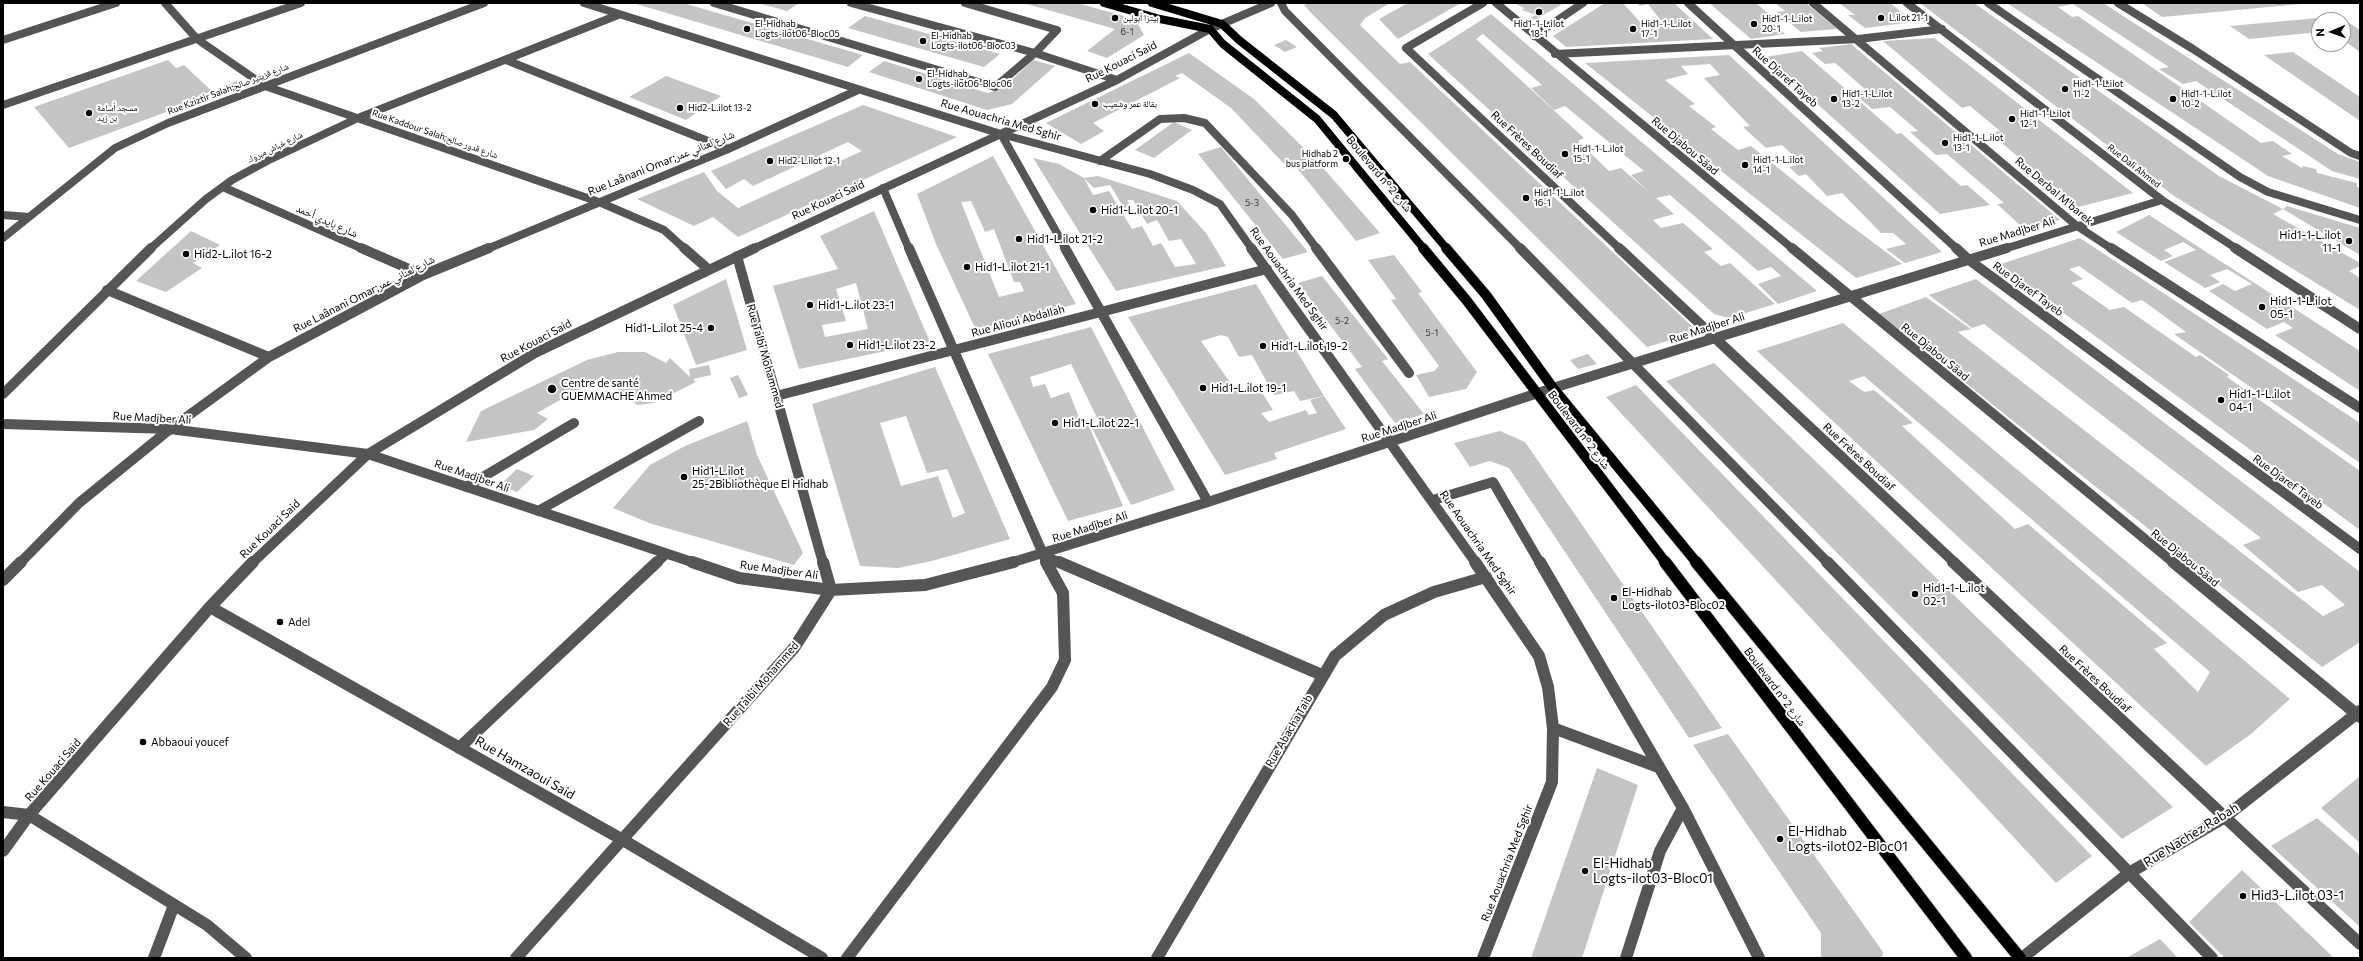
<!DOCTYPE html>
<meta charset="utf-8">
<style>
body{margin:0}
#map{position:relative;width:2363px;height:961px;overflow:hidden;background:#fff;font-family:Commissioner,sans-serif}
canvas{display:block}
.frame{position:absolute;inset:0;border:4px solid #000;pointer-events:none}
.north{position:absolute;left:2311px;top:12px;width:40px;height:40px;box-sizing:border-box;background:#fff;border:1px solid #999;border-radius:50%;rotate:268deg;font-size:11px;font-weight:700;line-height:16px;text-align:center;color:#000}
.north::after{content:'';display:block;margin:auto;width:14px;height:18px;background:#000;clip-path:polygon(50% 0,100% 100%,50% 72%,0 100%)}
</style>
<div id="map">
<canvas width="2363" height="961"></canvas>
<div class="frame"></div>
<div class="north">N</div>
</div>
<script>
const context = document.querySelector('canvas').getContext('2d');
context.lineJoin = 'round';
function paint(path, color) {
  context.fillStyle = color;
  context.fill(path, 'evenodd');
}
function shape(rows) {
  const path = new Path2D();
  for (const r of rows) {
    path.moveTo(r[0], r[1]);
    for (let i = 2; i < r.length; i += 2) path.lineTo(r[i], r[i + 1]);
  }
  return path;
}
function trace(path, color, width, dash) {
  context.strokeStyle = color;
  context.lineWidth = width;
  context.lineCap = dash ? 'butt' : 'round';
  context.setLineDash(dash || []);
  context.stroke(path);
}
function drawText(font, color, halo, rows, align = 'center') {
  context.font = font + ' Commissioner,"Noto Naskh Arabic",sans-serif';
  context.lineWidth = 4;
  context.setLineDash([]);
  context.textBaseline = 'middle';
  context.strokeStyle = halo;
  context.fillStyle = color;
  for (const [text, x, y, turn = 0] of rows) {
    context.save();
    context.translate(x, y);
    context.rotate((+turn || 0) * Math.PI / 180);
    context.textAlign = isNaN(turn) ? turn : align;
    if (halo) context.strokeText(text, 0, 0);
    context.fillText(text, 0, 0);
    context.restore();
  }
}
paint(shape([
 [633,3,683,3,863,55,848,67],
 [758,3,799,3,787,11],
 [1023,3,1077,3,1135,19,1144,35,1107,58,1087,51,1115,29],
 [1309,3,1390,3,1365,18,1360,25,1400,64,1410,62,1698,332,1647,347,1313,15,1304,5],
 [1408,3,1461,3,1398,39,1379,19],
 [1514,3,1564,3,1535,20,1530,18,1536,15,1522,10,1524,8],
 [1605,3,1623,3,1639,21,1662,22,1648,4,1640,6,1637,3,1674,3,1713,39,1566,47,1553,36],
 [1709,3,1756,3,1769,14,1763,15,1785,34,1751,39],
 [1775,3,1806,3,1837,29,1801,32,1777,12,1785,11],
 [1839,3,1890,3,1914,22,1865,28,1848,15,1855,15],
 [1920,3,1974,3,2219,176,2283,209,2273,214,2360,263,2360,266,2349,271,2360,278,2360,310,2174,196],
 [2007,3,2103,3,2338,154,2360,162,2360,179,2332,171,2196,81,2183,84,2159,69,2169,67,2073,4,2058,7,2072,17,2078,16,2261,143,2273,141,2292,154,2282,156,2302,168,2303,166,2316,169,2317,173,2357,183,2357,187,2360,188,2360,208,2268,176],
 [2142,3,2301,3,2301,4,2162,17],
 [1491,14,1817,291,1778,304,1758,284,1781,276,1771,267,1758,271,1670,195,1656,198,1674,214,1653,220,1661,228,1683,223,1713,249,1704,252,1721,266,1730,263,1775,304,1729,318,1714,314,1428,54],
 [1483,34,1542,85,1531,88,1554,110,1565,106,1644,171,1631,175,1650,193,1621,168,1609,171,1578,141,1584,138,1476,39],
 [865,16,1000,54,984,67,848,28],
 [2339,16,2360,30,2360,52,2343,40,2343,20,2319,20,2319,32,2249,39,2230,26],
 [1934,38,2133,193,2078,207,1990,133,2000,131,1970,106,1962,108,1883,41],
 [1286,40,1297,47,1285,52,1274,45],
 [1851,44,2060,220,2022,227,1997,204,2004,203,1947,154,1936,155,1910,132,1918,131,1890,107,1872,109,1852,92,1866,90,1835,63,1825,64,1812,53,1823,51,1819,48],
 [1802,51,1897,134,1901,133,1961,186,1967,185,1990,205,1940,214,1765,57],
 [2293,52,2360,97,2360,121,2264,55],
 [1189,53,1254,99,1317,161,1380,233,1356,241,1297,168,1289,169,1231,108,1182,73,1175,76,1180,78,1093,123,1104,131,1081,144,1046,123],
 [1729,55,1942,252,1905,263,1886,249,1906,244,1893,233,1881,233,1842,193,1827,196,1806,174,1799,176,1789,167,1802,164,1782,145,1766,148,1743,127,1750,126,1704,78,1720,75,1710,64,1681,66,1688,74,1665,80,1695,104,1689,106,1716,127,1711,129,1738,150,1751,146,1839,217,1902,264,1856,278,1585,63],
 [168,60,176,68,184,65,215,94,69,148,34,107],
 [1033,60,1055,66,1012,104,987,110,869,72,884,61,988,93,1004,87],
 [666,76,721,96,686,120,629,97],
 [238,80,246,84,231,91,224,87],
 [863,105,957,137,738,237,713,217,694,226,637,199,704,172,717,191,738,208,862,151,848,142,753,186,744,179,726,189,711,171],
 [1174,122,1192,130,1154,158,1135,150],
 [1221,147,1308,252,1283,259,1198,154],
 [993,156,1076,304,976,330,936,244,917,194],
 [971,201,985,232,994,229,1014,282,1020,282,1024,291,999,297,961,202],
 [1033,158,1059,164,1084,178,1093,195,1109,191,1132,229,1142,226,1153,246,1161,243,1175,267,1196,264,1181,239,1169,241,1157,220,1147,224,1133,200,1127,200,1131,206,1124,208,1110,185,1094,188,1084,178,1098,176,1177,201,1206,233,1226,266,1116,291],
 [2287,206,2360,228,2360,255,2283,209],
 [874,211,930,342,799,369,773,286,838,269,820,236],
 [856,283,868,329,825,337,822,325,846,321,836,289],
 [2149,215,2360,351,2360,391,2275,335,2293,328,2284,322,2267,329,2209,291,2223,284,2235,291,2252,284,2227,269,2210,275,2220,282,2205,288,2164,262,2196,250,2183,242,2164,250,2173,256,2161,261,2116,232],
 [191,231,220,245,193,263,202,268,166,292,136,281],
 [2080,238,2360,423,2360,463,2174,334,2186,332,2142,300,2132,303,2079,266,2069,269,2083,279,2071,283,2110,310,2124,307,2196,357,2200,355,2229,375,2227,377,2360,471,2360,530,1998,265],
 [1394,255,1422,292,1418,293,1477,372,1466,389,1429,397,1416,375,1434,371,1439,366,1391,300,1396,299,1368,260],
 [1322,276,1388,359,1382,361,1424,414,1395,423,1355,369,1362,367,1298,283],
 [726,279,747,350,696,365,673,305],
 [1976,279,2360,572,2360,642,2322,667,1879,314,1926,297,1971,329,1958,332,2323,616,2345,605,2322,585,2298,592,2243,545,2261,538,1984,324,1972,328,1929,295],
 [1256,284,1324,396,1300,401,1294,391,1274,395,1252,355,1239,357,1228,337,1221,335,1201,341,1236,391,1258,386,1273,410,1261,413,1269,422,1306,410,1309,415,1317,413,1310,400,1324,396,1346,429,1274,453,1277,459,1225,475,1128,317],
 [1843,323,2290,699,2251,734,2206,766,1757,351],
 [1864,376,2210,672,2198,692,2154,649,2167,643,2028,524,2015,529,1902,426,1913,423,1874,390,1864,392,1849,381],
 [1091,327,1175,490,1131,505,1092,428,1101,426,1071,364,1030,377,1033,387,1045,384,1051,398,1069,392,1080,420,1086,419,1123,506,1068,521,988,354],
 [618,352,645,352,666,363,670,358,690,377,689,369,709,365,711,375,693,379,696,382,654,403,637,405,603,376,537,413,548,419,534,430,466,442,481,411,587,360],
 [1588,354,1597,364,1578,369,1570,360],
 [1714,363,2173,807,2122,839,1666,381],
 [935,367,1010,539,932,561,898,568,860,566,812,404],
 [906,416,927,473,947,469,965,513,953,518,938,476,901,486,880,423],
 [738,375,748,395,739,398,730,378],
 [1636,385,2092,856,2056,883,1606,397],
 [747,421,757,455,803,553,794,565,649,523,613,508,650,465,685,446],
 [1500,431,1525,442,1722,728,1689,738,1509,468,1490,461,1470,467,1454,443],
 [517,469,534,476,517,492,500,485],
 [1728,734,1883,952,1882,958,1821,958,1821,933,1693,745],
 [1597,768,1638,785,1582,958,1531,958],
 [2360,776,2360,843,2321,808],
 [2317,818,2360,855,2360,927,2271,846],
 [2242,870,2334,958,2225,958,2189,922],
 [2160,939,2178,958,2126,958]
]), '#c4c4c4');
const majorFar2 = shape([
 [1104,3,1160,19,1210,29,1223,44,1317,119,1424,249],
 [1152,3,1222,24,1239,40,1334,115,1447,249]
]);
const majorFar1 = shape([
 [1423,248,1467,301,1666,563],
 [1446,248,1486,295,1553,388,1697,563]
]);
const major = shape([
 [1665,562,1966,958],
 [1696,562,2020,958]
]);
trace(majorFar2, '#dbdbdb', 8);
trace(majorFar1, '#dbdbdb', 11);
trace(major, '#dbdbdb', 14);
trace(shape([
 [165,3,197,39,265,86,599,202,664,230,685,249],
 [584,3,1001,134,1150,174,1193,190,1220,204,1252,249],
 [714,3,995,87,1035,53,1057,30,965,3],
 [851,3,1035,53,1117,80],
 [1281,3,1285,11,1521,249],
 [1483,3,1406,48,1620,249],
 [1496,3,1793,249],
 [1688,3,1957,249],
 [1813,3,2077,226,2112,249],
 [1907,3,2162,200,2237,249],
 [1988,3,2240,177,2268,192,2360,220],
 [2118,3,2193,49,2351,153,2360,156],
 [1534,36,1583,3],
 [3,40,116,3],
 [1555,54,1858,39,1942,29],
 [506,60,728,149],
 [3,105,301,3],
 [1001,134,1066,249],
 [1100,161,1160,119,1184,118,1205,123,1292,215,1317,249],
 [223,187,363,249],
 [883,188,909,249],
 [3,215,29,217],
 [3,238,115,148,168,123,484,3],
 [150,249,206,199,232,180,267,161,358,118,618,15],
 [487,249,728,149,858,90],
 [753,249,1117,80,1210,29,1271,3],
 [2004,249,2162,200]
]), '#555', 8);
trace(shape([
 [361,248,423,275],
 [684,248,708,269],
 [909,248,1047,563],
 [1065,248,1208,502],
 [1251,248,1476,563],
 [1316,248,1409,373],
 [1520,248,1828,563],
 [1619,248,1955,563],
 [1792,248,2174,563],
 [1956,248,1969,260,2360,549],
 [2111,248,2360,408],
 [2235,248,2360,329],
 [737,256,823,563],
 [107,290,269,357],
 [3,394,151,248],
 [776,396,1267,269],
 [3,424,170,429,368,454,695,563],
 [466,487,574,423],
 [1433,500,1493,482,1540,563],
 [538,511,699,421],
 [1042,555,1061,563],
 [20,563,79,503,170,429,269,357,423,275,489,248],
 [252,563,368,454,535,353,755,248],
 [656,563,666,554],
 [1010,563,1208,502,1553,388,2007,248]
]), '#555', 10);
trace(shape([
 [692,562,739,578,831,590,925,585,1014,562],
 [1059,562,1322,675],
 [1475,562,1539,656,1548,687,1553,728,1552,782,1483,958],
 [1540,562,1683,808,1759,958],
 [1827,562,2212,958],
 [1953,562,2360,944],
 [2173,562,2360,717],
 [3,580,21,562],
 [210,607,623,840,822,958],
 [1553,728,1658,767],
 [459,748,657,562],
 [3,812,29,815,207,925,246,958],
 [3,851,29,815,210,607,253,562],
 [154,958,174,905],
 [516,958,794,648,831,590,823,562],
 [847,958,1052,687,1065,660,1063,593,1046,562],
 [1157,958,1335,656,1384,615,1434,592,1486,577],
 [1626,958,1660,851,1683,808],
 [2022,958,2129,873,2225,817,2360,711]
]), '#555', 12);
trace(majorFar2, '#000', 8);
trace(majorFar1, '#000', 10);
trace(major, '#000', 12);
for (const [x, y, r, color] of [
 [1539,12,4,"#000"],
 [1115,18,4,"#000"],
 [1881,18,4,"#000"],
 [1754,24,4,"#000"],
 [747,29,4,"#000"],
 [1633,29,4,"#000"],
 [923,41,4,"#000"],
 [919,79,4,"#000"],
 [2065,89,4,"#000"],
 [1834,99,4,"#000"],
 [2173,99,4,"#000"],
 [1095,104,4,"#000"],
 [680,108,4,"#000"],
 [89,113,4,"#000"],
 [2012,119,4,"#000"],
 [1945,143,4,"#000"],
 [1565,154,4,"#000"],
 [1346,159,4,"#000"],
 [770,161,4,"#000"],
 [1745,165,4,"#000"],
 [1526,198,4,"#000"],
 [1093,210,4,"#000"],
 [1019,239,4,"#000"],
 [2349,241,4,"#000"],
 [186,254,4,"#000"],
 [967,267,4,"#000"],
 [810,305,4,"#000"],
 [2262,307,4,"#000"],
 [711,328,4,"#000"],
 [850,345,4,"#000"],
 [1263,346,4,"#000"],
 [1203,388,4,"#000"],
 [552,389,5,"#000"],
 [2221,400,4,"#000"],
 [1055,423,4,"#000"],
 [684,477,4,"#000"],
 [1915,594,4,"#000"],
 [1614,598,4,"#000"],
 [280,622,4,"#000"],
 [143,742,4,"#000"],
 [1780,839,4,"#000"],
 [1585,871,4,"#000"],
 [2243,896,4,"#000"]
]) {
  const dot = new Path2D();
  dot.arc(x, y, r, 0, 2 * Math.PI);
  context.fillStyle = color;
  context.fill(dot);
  trace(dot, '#fff', 1.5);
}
drawText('9px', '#000', '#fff', [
 ["بيتزا أبولين",1123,18],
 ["L.ilot 21-1",1889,18],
 ["Hid1-1-L.ilot",1762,19],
 ["20-1",1762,29],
 ["El-Hidhab",755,24],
 ["Logts-ilot06-Bloc05",755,34],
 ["Hid1-1-L.ilot",1539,24,"center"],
 ["18-1",1539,34,"center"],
 ["Hid1-1-L.ilot",1641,24],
 ["17-1",1641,34],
 ["El-Hidhab",931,36],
 ["Logts-ilot06-Bloc03",931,46],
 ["El-Hidhab",927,74],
 ["Logts-ilot06-Bloc06",927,84],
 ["Hid1-1-L.ilot",2073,84],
 ["11-2",2073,94],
 ["Hid1-1-L.ilot",1842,94],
 ["13-2",1842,104],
 ["Hid1-1-L.ilot",2181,94],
 ["10-2",2181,104],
 ["بقالة عمر وشعيب",1103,104],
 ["مسجد أسامة",97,108],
 ["بن زيد",97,118],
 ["Hid2-L.ilot 13-2",688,108],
 ["Hid1-1-L.ilot",2020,114],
 ["12-1",2020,124],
 ["Hid1-1-L.ilot",1953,138],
 ["13-1",1953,148],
 ["Hid1-1-L.ilot",1573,149],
 ["15-1",1573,159],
 ["Hidhab 2",1338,154,"right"],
 ["bus platform",1338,164,"right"],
 ["Hid1-1-L.ilot",1753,160],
 ["14-1",1753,170],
 ["Hid2-L.ilot 12-1",778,161],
 ["Hid1-1-L.ilot",1534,193],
 ["16-1",1534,203]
], 'left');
drawText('9px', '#313131', null, [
 ["6-1",1127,32],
 ["5-3",1252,203],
 ["5-2",1342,321],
 ["5-1",1432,333]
]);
drawText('9px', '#000', '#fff', [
 ["Rue Kziztir Salah;شارع قزيتير صالح",228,89,-21],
 ["Rue Kaddour Salah;شارع قدور صالح",435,134,19],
 ["شارع خباش مبروك",275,147,-26],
 ["Rue Dali Ahmed",2134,166,38]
]);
drawText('11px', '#000', '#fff', [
 ["Rue Kouaci Said",1121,62,-27],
 ["Rue Djaref Tayeb",1785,77,42],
 ["Rue Aouachria Med Sghir",1001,120,16],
 ["Rue Frères Boudiaf",1527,145,43],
 ["Rue Djabou Säad",1685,146,40],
 ["Rue Laânani Omar;شارع لعناني عمر",661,163,-22],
 ["Boulevard n° شارع 2",1379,174,50],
 ["Rue Derbal M'barek",2054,191,40],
 ["Rue Kouaci Said",828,200,-25],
 ["شارع بايدي أحمد",327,221,24],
 ["Rue Madjber Ali",2017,232,-17],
 ["Rue Aouachria Med Sghir",1289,279,54],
 ["Rue Djaref Tayeb",2028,289,36],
 ["Rue Laânani Omar;شارع لعناني عمر",364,294,-27],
 ["Rue Alioui Abdallah",1018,321,-15],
 ["Rue Madjber Ali",1707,328,-18],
 ["Rue Kouaci Said",536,341,-28],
 ["Rue Djabou Säad",1935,352,39],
 ["Rue Talbi Mohammed",765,356,74],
 ["Rue Madjber Ali",152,418,3],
 ["Rue Madjber Ali",1399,427,-18],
 ["Boulevard n° شارع 2",1579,430,53],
 ["Rue Frères Boudiaf",1859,457,43],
 ["Rue Madjber Ali",472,476,19],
 ["Rue Djaref Tayeb",2288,482,36],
 ["Rue Madjber Ali",1090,527,-18],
 ["Rue Kouaci Said",270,529,-44],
 ["Rue Aouachria Med Sghir",1478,543,55],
 ["Rue Djabou Säad",2185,558,39],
 ["Rue Madjber Ali",779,570,8],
 ["Rue Frères Boudiaf",2095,679,43],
 ["Rue Talbi Mohammed",761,684,-49],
 ["Boulevard n° شارع 2",1775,687,53],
 ["Rue Abacha Taib",1289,731,-60],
 ["Rue Kouaci Said",53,770,-49],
 ["Rue Aouachria Med Sghir",1507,863,-69]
]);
drawText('11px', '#000', '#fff', [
 ["Hid1-L.ilot 20-1",1101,210],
 ["Hid1-1-L.ilot",2341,235,"right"],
 ["11-1",2341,248,"right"],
 ["Hid1-L.ilot 21-2",1027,239],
 ["Hid2-L.ilot 16-2",194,254],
 ["Hid1-L.ilot 21-1",975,267],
 ["Hid1-1-L.ilot",2270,301],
 ["05-1",2270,314],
 ["Hid1-L.ilot 23-1",818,305],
 ["Hid1-L.ilot 25-4",703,328,"right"],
 ["Hid1-L.ilot 23-2",858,345],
 ["Hid1-L.ilot 19-2",1271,346],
 ["Centre de santé",561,383],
 ["GUEMMACHE Ahmed",561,396],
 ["Hid1-L.ilot 19-1",1211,388],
 ["Hid1-1-L.ilot",2229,394],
 ["04-1",2229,407],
 ["Hid1-L.ilot 22-1",1063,423],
 ["Hid1-L.ilot",692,471],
 ["25-2Bibliothèque El Hidhab",692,484],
 ["Hid1-1-L.ilot",1923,588],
 ["02-1",1923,601],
 ["El-Hidhab",1622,592],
 ["Logts-ilot03-Bloc02",1622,605],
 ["Adel",288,622],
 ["Abbaoui youcef",151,742]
], 'left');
drawText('13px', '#000', '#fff', [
 ["Rue Hamzaoui Said",525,768,30],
 ["Rue Nachez Rabah",2191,835,-32]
]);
drawText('13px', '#000', '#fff', [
 ["El-Hidhab",1788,832],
 ["Logts-ilot02-Bloc01",1788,847],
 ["El-Hidhab",1593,864],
 ["Logts-ilot03-Bloc01",1593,879],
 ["Hid3-L.ilot 03-1",2251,896]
], 'left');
</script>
